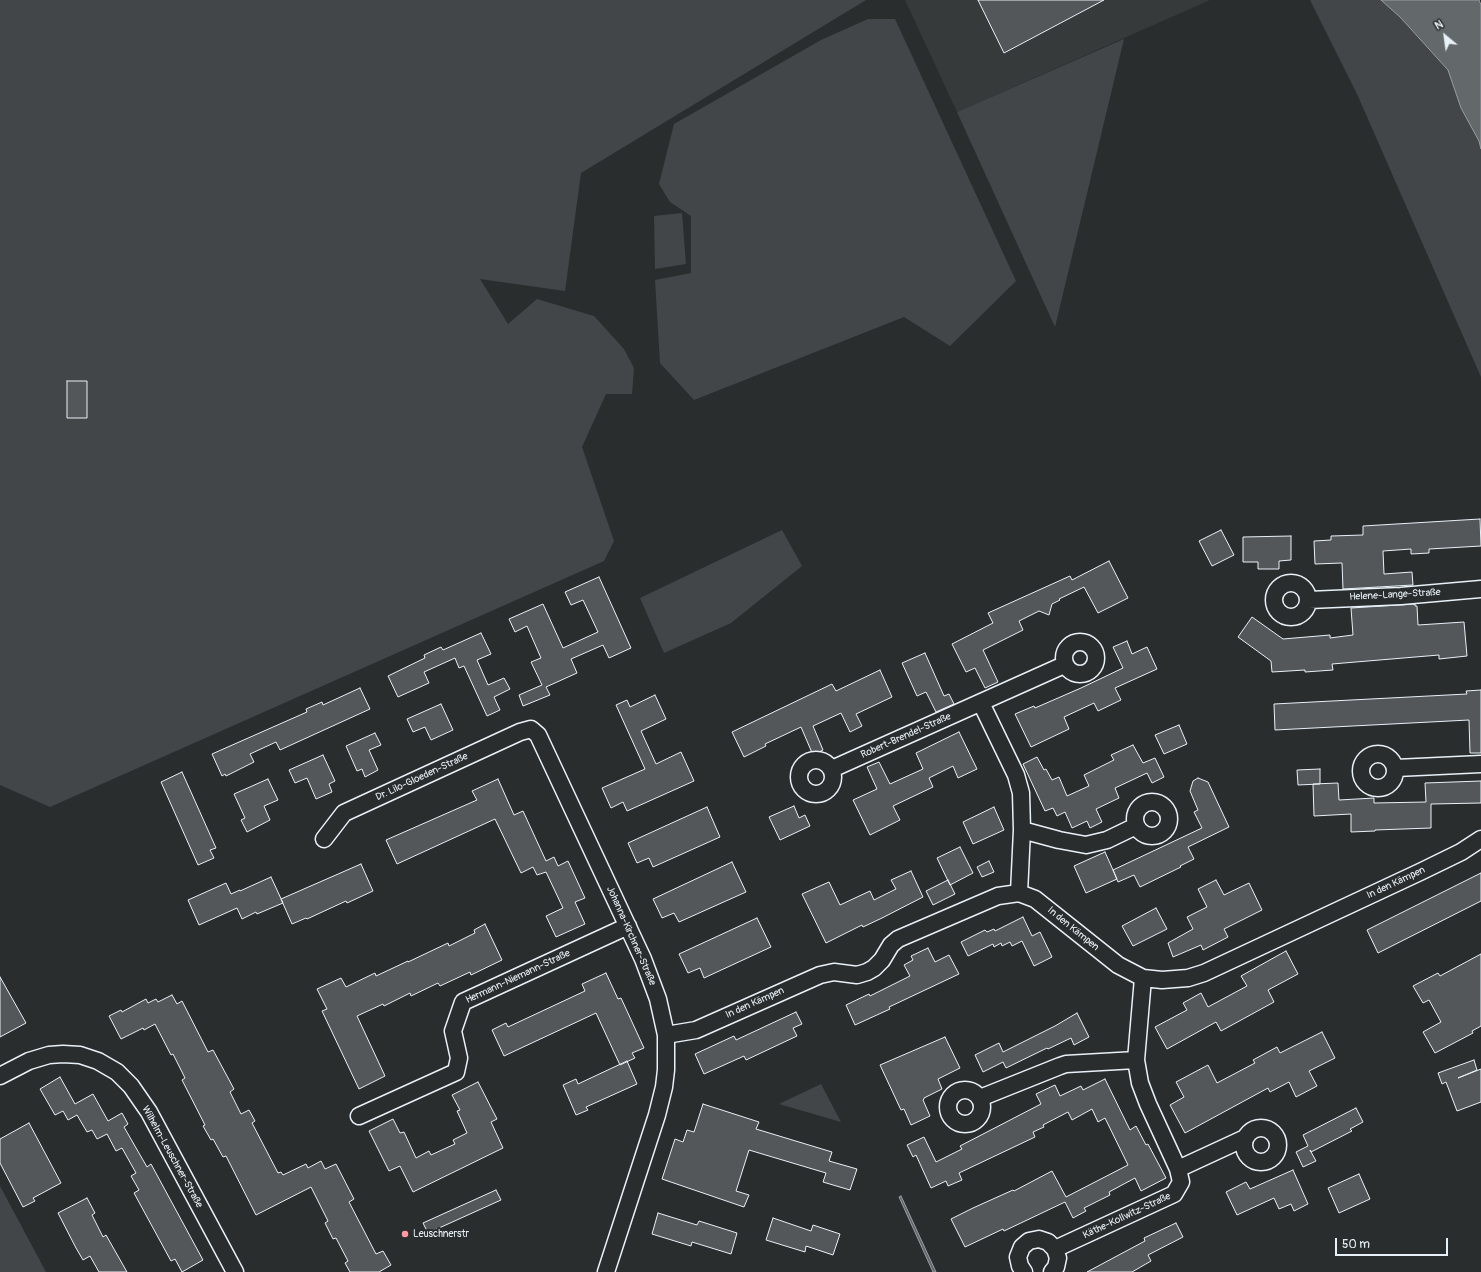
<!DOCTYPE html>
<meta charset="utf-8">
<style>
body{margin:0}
#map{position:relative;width:1481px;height:1272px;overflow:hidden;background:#2a2d2e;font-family:Pangolin,sans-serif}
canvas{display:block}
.north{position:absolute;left:1425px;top:16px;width:40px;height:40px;-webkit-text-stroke:3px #2a2d2e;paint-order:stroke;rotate:331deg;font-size:11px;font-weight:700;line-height:16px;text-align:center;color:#e8f1f8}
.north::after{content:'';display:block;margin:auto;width:14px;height:18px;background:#e8f1f8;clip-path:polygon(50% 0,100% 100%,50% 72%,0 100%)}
.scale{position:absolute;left:1335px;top:1238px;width:113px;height:18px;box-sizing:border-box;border:2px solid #e8f1f8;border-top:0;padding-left:5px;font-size:12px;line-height:14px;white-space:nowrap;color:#e8f1f8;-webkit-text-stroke:3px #2a2d2e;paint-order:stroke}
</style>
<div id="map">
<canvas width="1481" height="1272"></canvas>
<div class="north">N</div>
<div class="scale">50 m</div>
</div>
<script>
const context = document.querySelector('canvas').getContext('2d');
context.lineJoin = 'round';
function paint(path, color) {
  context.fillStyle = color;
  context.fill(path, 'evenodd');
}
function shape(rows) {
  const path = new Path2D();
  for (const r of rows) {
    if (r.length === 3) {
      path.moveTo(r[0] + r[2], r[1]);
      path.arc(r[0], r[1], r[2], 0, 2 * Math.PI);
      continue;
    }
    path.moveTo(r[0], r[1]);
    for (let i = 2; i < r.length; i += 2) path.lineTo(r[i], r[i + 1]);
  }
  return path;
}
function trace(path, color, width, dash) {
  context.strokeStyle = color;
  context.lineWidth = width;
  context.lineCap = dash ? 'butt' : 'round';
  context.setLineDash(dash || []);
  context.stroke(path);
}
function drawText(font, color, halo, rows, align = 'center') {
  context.font = font + ' Pangolin,sans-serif';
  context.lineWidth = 4;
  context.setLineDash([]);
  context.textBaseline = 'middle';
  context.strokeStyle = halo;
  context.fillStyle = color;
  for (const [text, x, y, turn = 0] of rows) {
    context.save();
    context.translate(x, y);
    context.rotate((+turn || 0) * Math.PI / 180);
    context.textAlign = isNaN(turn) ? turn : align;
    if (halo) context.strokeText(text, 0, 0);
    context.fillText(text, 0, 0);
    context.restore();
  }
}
paint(shape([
 [905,0,1210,0,957,112]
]), '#363a3b');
paint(shape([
 [0,0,866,0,581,173,565,291,480,279,508,324,537,299,594,316,624,349,634,368,632,394,606,394,582,447,614,541,604,561,50,807,0,785],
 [1310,0,1381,0,1400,17,1448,70,1461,108,1479,141,1481,149,1481,377,1357,94],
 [868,19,895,19,1016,281,950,346,904,317,694,400,660,363,655,280,691,273,691,216,670,202,659,184,674,124,821,40],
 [1124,39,1055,327,957,112],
 [682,213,686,264,655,269,654,216],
 [782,530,802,566,731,623,664,653,640,598],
 [821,1084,841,1122,779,1104],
 [0,1186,46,1272,0,1272]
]), '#424648');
const water = shape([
 [1381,0,1479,0,1481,5,1481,149,1479,141,1461,108,1448,70,1400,17,1381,0],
 [901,1196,936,1272,933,1272,899,1197,901,1196]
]);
paint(water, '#63686b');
trace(water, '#989fa3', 1);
const building = shape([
 [978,0,1104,0,1004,53,978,0],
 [67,381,87,381,87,418,67,418,67,381],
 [1480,519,1481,546,1429,549,1429,553,1411,554,1411,549,1383,551,1384,574,1412,572,1413,585,1343,589,1342,563,1315,564,1314,541,1331,540,1331,536,1363,535,1363,526,1480,519],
 [1221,530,1234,555,1212,566,1199,541,1221,530],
 [1291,536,1291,560,1279,561,1279,569,1258,569,1258,562,1243,562,1243,537,1291,536],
 [1109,561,1128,598,1098,613,1084,587,1059,599,1060,600,1052,604,1049,615,1039,611,1019,621,1023,630,983,650,998,682,985,688,975,668,966,672,952,644,993,623,988,613,1070,576,1072,580,1109,561],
 [599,577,631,648,609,658,603,645,571,659,577,673,546,687,550,695,523,706,519,695,542,685,531,662,541,658,527,626,515,632,509,619,543,604,563,648,598,632,583,600,571,605,565,592,599,577],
 [1415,604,1415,606,1417,606,1418,625,1464,622,1467,656,1439,659,1439,655,1332,664,1333,670,1305,672,1305,670,1272,672,1271,661,1238,637,1252,617,1283,639,1330,635,1330,638,1353,635,1351,608,1415,604],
 [481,633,491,654,477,660,488,685,504,678,510,689,494,697,500,710,487,716,464,666,459,668,455,658,424,672,429,683,398,697,388,676,425,658,424,655,441,647,443,650,481,633],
 [1127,641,1132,654,1147,647,1157,669,1115,688,1121,700,1098,711,1094,703,1064,717,1069,729,1031,747,1015,714,1034,706,1035,708,1081,688,1123,668,1113,647,1127,641],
 [925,653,944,696,949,694,954,704,936,712,926,692,917,696,902,663,925,653],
 [880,670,892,697,856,714,862,726,850,732,841,713,813,726,823,750,813,755,801,727,765,744,766,746,744,757,732,732,832,684,836,691,880,670],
 [360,688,370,709,280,750,276,742,250,754,254,762,226,776,225,774,222,776,212,754,307,712,306,709,322,702,323,705,360,688],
 [1481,690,1481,753,1470,753,1469,720,1275,730,1274,704,1467,694,1466,691,1481,690],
 [655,695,666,719,641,731,656,764,681,752,694,781,627,811,623,802,611,808,602,788,645,769,616,705,627,700,630,707,655,695],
 [441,704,453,730,431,740,425,727,413,732,407,719,441,704],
 [1179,725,1187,744,1164,754,1155,735,1179,725],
 [959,732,977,769,958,778,953,766,929,778,933,787,893,806,900,820,870,835,853,800,877,789,867,767,879,762,890,784,923,769,916,753,959,732],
 [375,733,381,745,369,750,378,770,365,777,362,769,357,771,346,746,375,733],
 [1133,745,1143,763,1155,758,1164,777,1152,783,1147,773,1115,788,1119,798,1096,809,1102,822,1090,828,1087,821,1072,828,1065,812,1057,816,1053,808,1045,811,1023,764,1037,757,1044,770,1046,769,1052,780,1059,777,1067,796,1089,786,1084,775,1114,760,1111,755,1133,745],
 [323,755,335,781,329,784,332,792,316,799,307,778,295,783,289,770,323,755],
 [1320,769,1320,784,1298,785,1297,770,1320,769],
 [182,772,216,848,210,850,214,858,198,865,161,782,182,772],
 [1198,778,1208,782,1229,827,1188,847,1194,859,1180,866,1181,867,1140,887,1134,875,1118,882,1113,870,1202,828,1194,812,1198,810,1190,791,1193,781,1198,778],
 [268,779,278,800,264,806,270,820,247,832,241,820,245,818,234,794,268,779],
 [498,779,514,815,523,811,546,861,554,857,558,866,568,861,585,898,575,902,585,924,556,937,546,916,563,908,546,872,537,875,533,867,521,873,495,819,397,864,386,840,477,800,472,791,498,779],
 [1481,781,1481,803,1431,804,1431,828,1375,830,1375,831,1351,832,1351,814,1314,816,1313,784,1338,783,1339,800,1374,798,1374,803,1426,802,1425,783,1481,781],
 [794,806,799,818,805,815,810,826,780,840,769,817,794,806],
 [707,807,720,837,653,867,649,858,637,863,628,843,707,807],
 [994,807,1004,830,973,844,963,822,994,807],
 [960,847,973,873,950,885,937,858,960,847],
 [1105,852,1117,879,1086,893,1074,866,1105,852],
 [989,861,994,872,982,877,977,867,989,861],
 [732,862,746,892,679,922,674,913,662,918,653,899,732,862],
 [361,864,373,891,347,903,346,901,307,919,306,918,292,924,281,899,361,864],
 [911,871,923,897,882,918,863,927,862,925,826,943,802,894,829,882,840,905,870,891,874,900,896,889,891,880,911,871],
 [1481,873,1481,901,1378,953,1367,930,1481,873],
 [271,877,283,903,257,914,256,912,242,919,237,908,199,925,188,900,226,883,231,894,240,890,240,891,271,877],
 [948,880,955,894,933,905,926,891,948,880],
 [1216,880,1224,895,1249,883,1262,910,1224,929,1228,937,1203,950,1201,945,1173,957,1168,943,1193,929,1187,917,1207,907,1198,889,1216,880],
 [1156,908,1167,929,1133,946,1122,926,1156,908],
 [1023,917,1032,936,1040,932,1052,957,1034,966,1022,941,1012,946,1010,942,1002,946,1001,943,994,947,993,944,968,956,961,942,985,930,987,932,994,929,995,931,1023,917],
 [757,918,771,947,704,978,700,968,688,973,679,954,757,918],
 [485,924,502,960,471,975,470,972,440,986,438,983,411,996,410,993,384,1006,383,1004,357,1016,385,1076,359,1089,322,1011,327,1009,317,989,341,978,346,987,375,973,376,976,408,961,408,962,448,943,449,946,475,933,474,930,485,924],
 [928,948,935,962,949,955,959,974,889,1007,890,1009,855,1025,846,1005,869,994,870,996,910,976,904,965,913,960,911,956,928,948],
 [1286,951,1298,974,1268,990,1274,1002,1221,1031,1216,1022,1167,1049,1155,1027,1187,1010,1183,1003,1201,993,1208,1007,1247,986,1241,976,1286,951],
 [1481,954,1481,1026,1472,1031,1473,1033,1435,1053,1423,1032,1441,1022,1429,1000,1423,1003,1413,986,1438,973,1440,976,1481,954],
 [606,973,618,999,621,998,644,1048,632,1053,635,1058,620,1065,596,1013,504,1056,492,1030,506,1023,508,1027,585,991,582,984,606,973],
 [0,977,26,1023,0,1037,0,977],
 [172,995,177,1004,182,1001,208,1052,213,1050,234,1089,230,1092,241,1114,249,1110,255,1121,252,1123,278,1173,281,1172,283,1175,306,1164,308,1168,321,1161,325,1169,336,1164,354,1199,349,1202,376,1254,383,1251,391,1265,379,1272,350,1272,345,1263,348,1261,336,1238,333,1239,325,1223,328,1221,311,1187,256,1215,226,1156,223,1157,213,1139,211,1140,203,1126,205,1125,182,1080,185,1078,173,1054,171,1055,155,1024,144,1030,143,1028,121,1039,109,1016,121,1010,122,1012,146,999,148,1003,156,999,158,1002,172,995],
 [796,1012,802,1024,793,1028,797,1036,746,1060,744,1056,704,1074,695,1054,734,1036,736,1040,796,1012],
 [1077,1013,1089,1037,1074,1045,1071,1038,1048,1049,1047,1048,1006,1068,1003,1062,983,1072,975,1055,999,1043,1003,1052,1055,1026,1077,1013],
 [1322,1032,1335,1058,1309,1071,1317,1086,1296,1097,1289,1082,1270,1092,1268,1088,1185,1133,1170,1105,1184,1097,1176,1082,1208,1065,1217,1083,1255,1063,1253,1060,1277,1047,1280,1053,1322,1032],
 [945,1037,960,1068,938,1079,942,1089,924,1098,924,1099,923,1100,930,1116,911,1125,904,1109,901,1110,880,1065,945,1037],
 [1474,1060,1477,1070,1458,1078,1481,1069,1481,1102,1457,1111,1446,1082,1442,1084,1438,1073,1474,1060],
 [627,1061,637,1084,586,1107,588,1110,576,1115,563,1085,576,1079,578,1084,627,1061],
 [60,1077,75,1104,93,1094,108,1121,122,1113,128,1124,124,1127,147,1167,151,1164,203,1260,182,1272,175,1259,171,1261,134,1193,139,1190,131,1176,136,1173,122,1148,116,1151,107,1134,97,1139,92,1130,87,1132,77,1115,68,1120,63,1111,55,1115,40,1089,60,1077],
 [1105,1079,1130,1130,1136,1126,1146,1145,1148,1144,1166,1178,1141,1191,1135,1178,1109,1192,1110,1195,1084,1208,1086,1211,1073,1218,1065,1202,1004,1231,1003,1229,965,1247,951,1219,973,1208,1013,1190,1014,1191,1052,1171,1066,1197,1128,1165,1105,1118,1098,1122,1092,1109,1072,1120,1068,1112,1043,1125,1044,1127,1033,1132,1035,1137,959,1173,962,1180,948,1186,946,1181,931,1188,916,1155,913,1157,907,1145,924,1137,936,1162,962,1149,960,1146,1041,1104,1036,1094,1055,1085,1060,1096,1081,1086,1083,1090,1105,1079],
 [478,1082,497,1119,491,1122,503,1148,413,1192,400,1166,389,1171,369,1131,393,1119,400,1133,404,1132,416,1158,429,1151,431,1155,455,1144,453,1140,467,1133,457,1111,460,1110,452,1095,478,1082],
 [703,1104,759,1122,756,1129,832,1152,829,1161,857,1169,850,1190,823,1182,826,1173,749,1150,736,1191,749,1195,744,1207,662,1179,675,1139,683,1142,687,1130,694,1132,703,1104],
 [1356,1108,1363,1122,1350,1129,1352,1131,1311,1152,1310,1150,1316,1161,1303,1167,1296,1152,1308,1146,1303,1135,1356,1108],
 [29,1123,61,1183,33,1198,35,1201,23,1207,0,1163,0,1139,29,1123],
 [1293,1170,1308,1204,1294,1211,1291,1204,1279,1209,1274,1198,1237,1215,1226,1192,1246,1182,1250,1189,1293,1170],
 [1359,1174,1370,1199,1339,1213,1328,1188,1359,1174],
 [496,1190,501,1200,428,1233,423,1223,496,1190],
 [87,1198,95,1213,92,1215,103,1237,106,1235,127,1272,99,1272,90,1256,83,1260,76,1248,58,1213,87,1198],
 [658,1213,697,1225,699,1221,737,1233,731,1254,692,1242,691,1246,652,1234,658,1213],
 [773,1218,811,1231,813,1225,840,1234,833,1255,806,1246,805,1252,766,1240,773,1218],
 [1176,1223,1183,1237,1148,1255,1151,1261,1132,1272,1087,1272,1145,1241,1144,1238,1176,1223]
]);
paint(building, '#535759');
trace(building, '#e8f1f8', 1);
const minor = shape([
 [1291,600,17],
 [1309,600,1401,596,1481,589],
 [1080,658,16],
 [981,703,1016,775,1021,793,1022,830,1019,893],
 [1378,771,17],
 [816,777,17],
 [1396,768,1481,764],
 [832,769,1064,665],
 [1152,819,17],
 [1022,830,1059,840,1086,845,1107,840,1136,826],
 [324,839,344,813,520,732,531,729,538,735,643,959,658,999,666,1035,666,1070,664,1087,657,1115,606,1272],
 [666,1035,696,1030,820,975,834,972,857,975,867,972,874,968,882,960,891,945,898,939,998,896,1019,893,1035,899,1118,965,1143,978,1162,980,1188,978,1204,973,1420,872,1461,852,1481,839],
 [0,1076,29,1061,49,1055,63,1054,80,1055,98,1061,117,1072,131,1086,149,1112,235,1272],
 [965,1107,17],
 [980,1098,1060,1066,1066,1064,1136,1060],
 [359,1116,456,1072,459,1058,453,1031,463,1002,628,926],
 [1261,1145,17],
 [1178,1169,1245,1138],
 [1055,1249,1174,1194,1181,1182,1178,1169,1148,1104,1140,1083,1136,1060,1143,978],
 [1024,1272,1020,1266,1018,1257,1022,1247,1029,1241,1039,1239,1048,1242,1055,1249,1058,1258,1056,1267,1052,1272]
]);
trace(minor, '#e8f1f8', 19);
trace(minor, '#2a2d2e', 16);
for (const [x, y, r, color] of [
 [405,1234,4,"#ff9aa2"]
]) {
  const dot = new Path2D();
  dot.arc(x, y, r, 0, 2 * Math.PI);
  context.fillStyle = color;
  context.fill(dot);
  trace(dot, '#2a2d2e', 1.5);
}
drawText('10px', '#e8f1f8', '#2a2d2e', [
 ["Helene-Lange-Straße",1395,595,-3],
 ["Robert-Brendel-Straße",906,736,-24],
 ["Dr. Lilo-Gloeden-Straße",422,777,-25],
 ["In den Kämpen",1396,883,-25],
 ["In den Kämpen",1073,929,39],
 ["Johanna-Kirchner-Straße",631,936,66],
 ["Hermann-Niemann-Straße",518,977,-25],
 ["In den Kämpen",755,1003,-24],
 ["Wilhelm-Leuschner-Straße",172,1157,61],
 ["Käthe-Kollwitz-Straße",1127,1216,-25]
]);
drawText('10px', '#e8f1f8', '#2a2d2e', [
 ["Leuschnerstr",413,1234]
], 'left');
</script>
